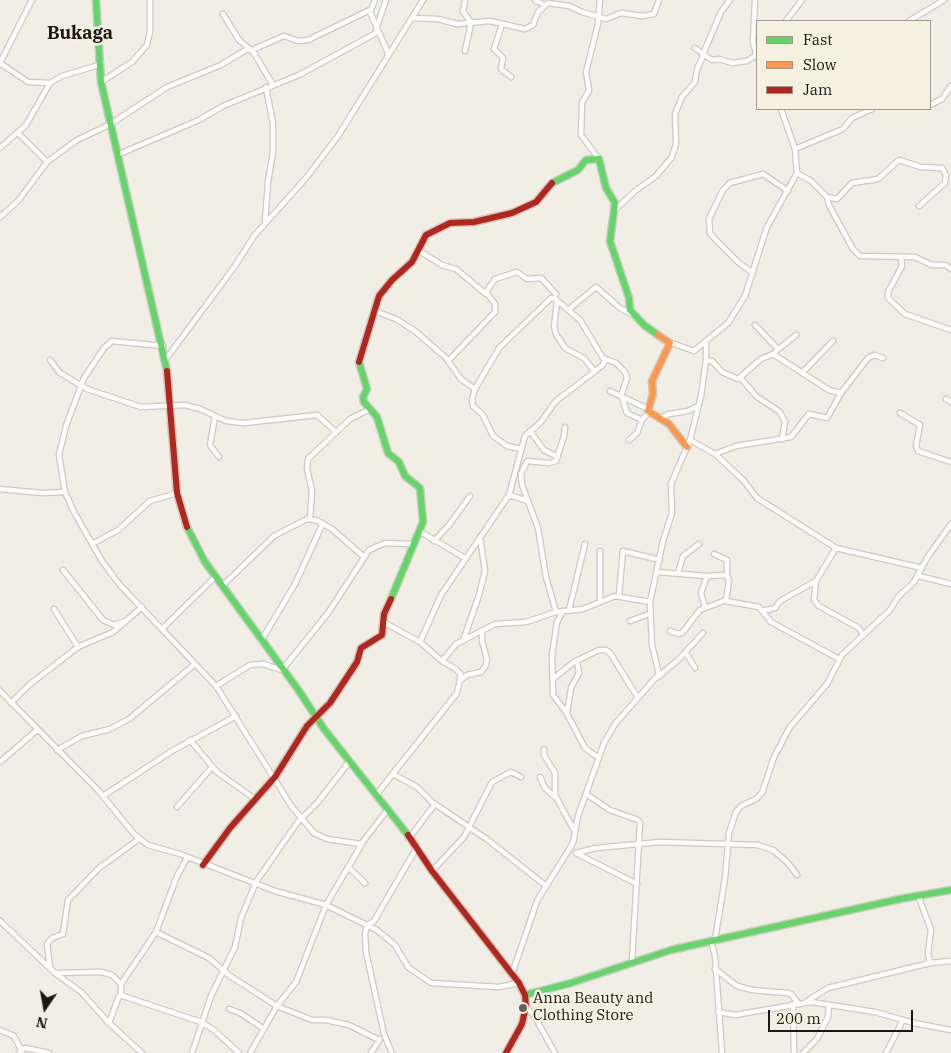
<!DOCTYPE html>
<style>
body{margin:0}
#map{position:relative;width:951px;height:1053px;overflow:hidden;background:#f1eee6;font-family:"IBM Plex Serif",serif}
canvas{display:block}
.legend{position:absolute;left:756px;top:20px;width:175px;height:90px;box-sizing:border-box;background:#f6f0e1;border:1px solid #9e9a8f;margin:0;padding:6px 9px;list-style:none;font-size:15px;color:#1b1813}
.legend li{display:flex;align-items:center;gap:10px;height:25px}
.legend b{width:25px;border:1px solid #9e9a8f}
.north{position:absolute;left:20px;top:983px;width:50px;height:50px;-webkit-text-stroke:4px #f6f0e1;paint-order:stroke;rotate:192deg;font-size:14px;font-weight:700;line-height:20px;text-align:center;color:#1b1813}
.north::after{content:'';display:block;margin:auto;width:18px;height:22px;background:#1b1813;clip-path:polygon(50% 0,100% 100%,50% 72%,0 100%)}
.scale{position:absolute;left:768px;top:1010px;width:145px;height:22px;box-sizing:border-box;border:2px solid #1b1813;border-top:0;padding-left:6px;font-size:15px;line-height:18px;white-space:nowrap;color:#1b1813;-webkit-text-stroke:4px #f6f0e1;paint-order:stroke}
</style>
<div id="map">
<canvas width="951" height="1053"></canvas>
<ul class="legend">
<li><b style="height:6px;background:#63d668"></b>Fast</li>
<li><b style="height:6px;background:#ff974d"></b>Slow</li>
<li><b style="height:6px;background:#b3261e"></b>Jam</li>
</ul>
<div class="north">N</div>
<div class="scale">200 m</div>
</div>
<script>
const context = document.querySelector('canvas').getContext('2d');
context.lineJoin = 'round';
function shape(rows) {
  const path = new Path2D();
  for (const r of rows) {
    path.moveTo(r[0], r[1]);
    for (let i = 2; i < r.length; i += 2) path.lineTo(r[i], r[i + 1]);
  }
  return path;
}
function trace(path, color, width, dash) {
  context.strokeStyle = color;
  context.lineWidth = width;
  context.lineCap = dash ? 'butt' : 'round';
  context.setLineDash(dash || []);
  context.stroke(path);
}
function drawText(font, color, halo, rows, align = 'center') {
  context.font = font + ' "IBM Plex Serif",serif';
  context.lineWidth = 5;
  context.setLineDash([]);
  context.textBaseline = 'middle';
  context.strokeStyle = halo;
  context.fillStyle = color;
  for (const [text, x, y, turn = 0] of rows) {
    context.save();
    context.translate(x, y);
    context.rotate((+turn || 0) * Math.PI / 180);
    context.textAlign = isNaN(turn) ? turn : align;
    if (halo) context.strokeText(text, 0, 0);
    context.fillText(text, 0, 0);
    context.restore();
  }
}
const street = shape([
 [375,0,370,12,388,53],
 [465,0,463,11,471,23,465,51],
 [535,0,544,5],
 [755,0,753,42,757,57],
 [223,14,239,40,254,53,273,85],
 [412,18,438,19,457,24,490,21,525,29,533,25,538,12,548,3,569,6,582,12,606,19,621,13,642,16,654,14,659,0],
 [786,21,802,0],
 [909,21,944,0],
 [502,24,494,49,503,58,501,69,511,77],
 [376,29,386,0],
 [695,48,712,60,719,59,732,63,747,61,756,55],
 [252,50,284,36,298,41,308,40,370,10],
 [703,54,721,12,730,0],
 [0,63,32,0],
 [0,63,28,82,50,83],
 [101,82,132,62,147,45,150,31,150,0],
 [930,105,942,99,951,86],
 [18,133,47,162],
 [0,148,26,125,50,83,62,76,99,65],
 [795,149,843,129,852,118,872,109],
 [117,155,199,120,223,106,299,75,378,32],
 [599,159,581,135,582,102,589,91,586,72,598,24,600,0],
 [797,173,811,181,827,197,837,199,852,183,878,179,899,160,921,167,942,168,946,175,945,183,919,206],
 [827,197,829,205,853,249,860,256,915,257,932,265,945,265,951,269],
 [615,210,635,191,656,176,672,157,676,144,675,114,682,97,695,82,697,69,704,54],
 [0,217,18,201,47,162,77,140,109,125,167,87,221,65,249,48],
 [265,222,268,182,273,152,273,124,266,87],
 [418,250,442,265,456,269,486,294],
 [901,258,902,266,888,292,888,298,905,314,951,330],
 [753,273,738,262,716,240,710,233,709,219,723,190,730,183,763,174,788,191],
 [557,301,554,327,556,334,565,348,585,359,594,371],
 [568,310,596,287,620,308,631,314],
 [375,311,396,319,415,331,446,358,461,379,475,389],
 [755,325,778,349],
 [669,342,694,351,706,341],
 [163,346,112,341,104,348,84,378,66,426,59,455,65,492,74,512,102,561,120,585,216,686,292,807,314,833,327,839,361,844,388,809],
 [776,351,796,335],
 [166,359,235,266,254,236,306,178,338,136,423,0],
 [50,360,60,373,87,389,141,407,185,405,200,409,226,421,244,423,317,415,336,432],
 [706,360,712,361,722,372,738,379,761,359,773,354,829,390,841,393],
 [448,361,495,312,495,304,486,292,495,279,517,272,527,279,541,278,556,294],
 [803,372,833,341],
 [740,377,756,396,780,412,785,422,782,439],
 [610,391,648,409],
 [622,397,627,413,642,420],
 [946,399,951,402],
 [900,413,920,425,916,446,918,451,951,462],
 [215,416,210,445,219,457],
 [661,418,669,414,688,411,698,406],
 [530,431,544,450,558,457],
 [629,440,637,433,642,420,649,412],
 [690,440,715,454,726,464,744,481,757,498,836,548,922,568],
 [521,449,507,446,493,436,483,415,473,406,472,400,475,389,499,348,551,298,554,298,580,320,603,358,616,363,625,372,627,378,621,396],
 [715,454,736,446,791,437,809,414,827,418,841,393,868,358,874,355,883,358],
 [0,489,42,493,65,492],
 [509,495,528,501],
 [310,518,312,491,307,469,308,459,350,419,370,409],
 [419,531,465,558],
 [434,541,449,525,470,496],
 [92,544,118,530,150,501,177,493],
 [836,548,816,581,814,600,819,606,859,628,863,635],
 [714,554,727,560,727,575],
 [63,570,103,620,114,625,126,621],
 [657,572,707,576,726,575,729,580,726,601,759,607,771,622,839,659],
 [678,573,683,556,699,544],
 [919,576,951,584],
 [222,586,274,536,307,519,316,520,332,529,364,557],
 [619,595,623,551,660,560],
 [600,601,600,551],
 [705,607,701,593,707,576],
 [54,609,78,647],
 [569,610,585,544],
 [563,611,557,622,552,656,553,695,566,712,585,748,599,758],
 [762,611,775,608,780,601,816,581],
 [556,612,546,577,538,528,522,485,521,474,527,461,549,463,556,461,564,436,565,427],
 [630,621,649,614],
 [385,623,420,642,442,661],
 [162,629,215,577],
 [670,631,679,634,683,632,700,610,726,600],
 [261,641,295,584,323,523],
 [463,641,479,595,485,571,480,537],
 [420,642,441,595,509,495,525,436,540,423,556,401,603,365,605,360],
 [686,653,695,668],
 [658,677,679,659,703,633],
 [462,679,467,675,481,672,486,665,487,659,482,641,482,631],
 [553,679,574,662,599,650,606,650,610,653,638,698],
 [216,686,250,665,263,664,282,670,328,613,369,550,385,543,412,544],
 [0,691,97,789,134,834,148,845,180,854,275,891,326,905,377,930,395,945,408,967,431,983,499,987,519,983],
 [11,703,29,685,78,647,113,632,142,607],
 [567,713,571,688,579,673,577,661],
 [190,740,217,772,255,799],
 [544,749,544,755,555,773,555,795,575,832],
 [57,750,82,736,110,729,129,719,195,664],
 [0,762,37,730],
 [393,774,417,787,432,802,488,840,546,886],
 [540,777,545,788,555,797],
 [586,794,610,810,638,820,640,823,632,961],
 [376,795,457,693,461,675,456,669,442,661,456,644,495,624,526,622,556,612,583,609,615,596,650,602],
 [103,796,172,751,236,716],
 [177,807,212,767],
 [410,837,435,804],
 [576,853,596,848,660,842,758,845,773,850,787,862,797,875],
 [576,853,637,884],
 [348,867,365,883],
 [432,871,464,837,492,782,511,772,521,777],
 [918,895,931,930,928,953,930,963],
 [0,921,55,973,81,992,109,1023,142,1053],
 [156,932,209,958,230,976,277,1006,312,1020,326,1020,349,1025,379,1040],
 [715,940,725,878,729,833,736,812,741,806,756,799,762,793,774,757,790,727,827,684,842,655,890,610,898,597,914,582,927,558,951,524],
 [711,941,715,956,722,1053],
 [50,968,47,944,52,938,63,934,68,900,99,868,139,839],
 [715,969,737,986,752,990,787,993,791,994,798,1003],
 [55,973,101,972,112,975,121,984,121,995],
 [512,974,537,901,573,843,578,816,604,743,615,724,659,674,652,645,650,602,663,541,672,513,671,484,690,440,701,396,706,360,706,341,728,323,745,296,767,227,797,173,795,149,781,109],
 [121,984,156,932,177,876,187,858],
 [807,1001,828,988,930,963,951,961],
 [793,1004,794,1053],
 [526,1006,536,1019,555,1053],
 [229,1009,240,1013,264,1029],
 [718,1012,735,1015,811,1002,875,1012,914,1023,951,1030],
 [109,1023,119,996,123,996,201,1022,214,1030,239,1053],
 [0,1030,14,1036,21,1050],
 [19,1053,25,1048,49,1053],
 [192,1053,211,996,235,947,241,918,256,882,297,823,318,802,349,762],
 [250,1053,277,1006,296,982,326,905,363,842],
 [371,1053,380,1039],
 [392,1053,384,1034,366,952,365,934,367,925,374,921,417,847],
 [803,1053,817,1039,828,1017,829,1005],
 [886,1053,903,1020]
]);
const fast = shape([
 [96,0,101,82,167,371],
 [552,183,578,170,586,160,599,159,606,188,615,203,610,241,629,298,630,310,644,325,658,335],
 [359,362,367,389,363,397,364,402,377,417,388,453,399,462,405,476,420,488,423,522,391,599],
 [187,527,205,562,297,688,324,729,408,835],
 [525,995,571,983,671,950,900,899,951,890]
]);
const slow = shape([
 [658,335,670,343,652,381,653,394,648,411,669,424,687,447]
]);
const jam = shape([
 [359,362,379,296,392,280,412,262,426,235,450,223,474,222,512,213,536,202,552,183],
 [167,371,177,493,187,527],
 [408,835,432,871,519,983,525,995,526,1006,522,1024,506,1053],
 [203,865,230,828,275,777,307,726,330,703,357,662,361,648,382,635,384,614,391,599]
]);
trace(street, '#cccac3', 7);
trace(fast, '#cccac3', 9);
trace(slow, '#cccac3', 9);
trace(jam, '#cccac3', 9);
trace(street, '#fdfcfb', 4.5);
trace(fast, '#63d668', 6);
trace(slow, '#ff974d', 6);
trace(jam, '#b3261e', 6);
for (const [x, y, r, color] of [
 [523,1008,5,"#66635d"]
]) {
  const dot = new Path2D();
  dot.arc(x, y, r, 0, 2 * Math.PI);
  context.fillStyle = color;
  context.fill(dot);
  trace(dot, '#f6f0e1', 2);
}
drawText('15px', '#1b1813', '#f6f0e1', [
 ["Anna Beauty and",533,999],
 ["Clothing Store",533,1016]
], 'left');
drawText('bold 18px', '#1b1813', '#f6f0e1', [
 ["Bukaga",80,34]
]);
</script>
